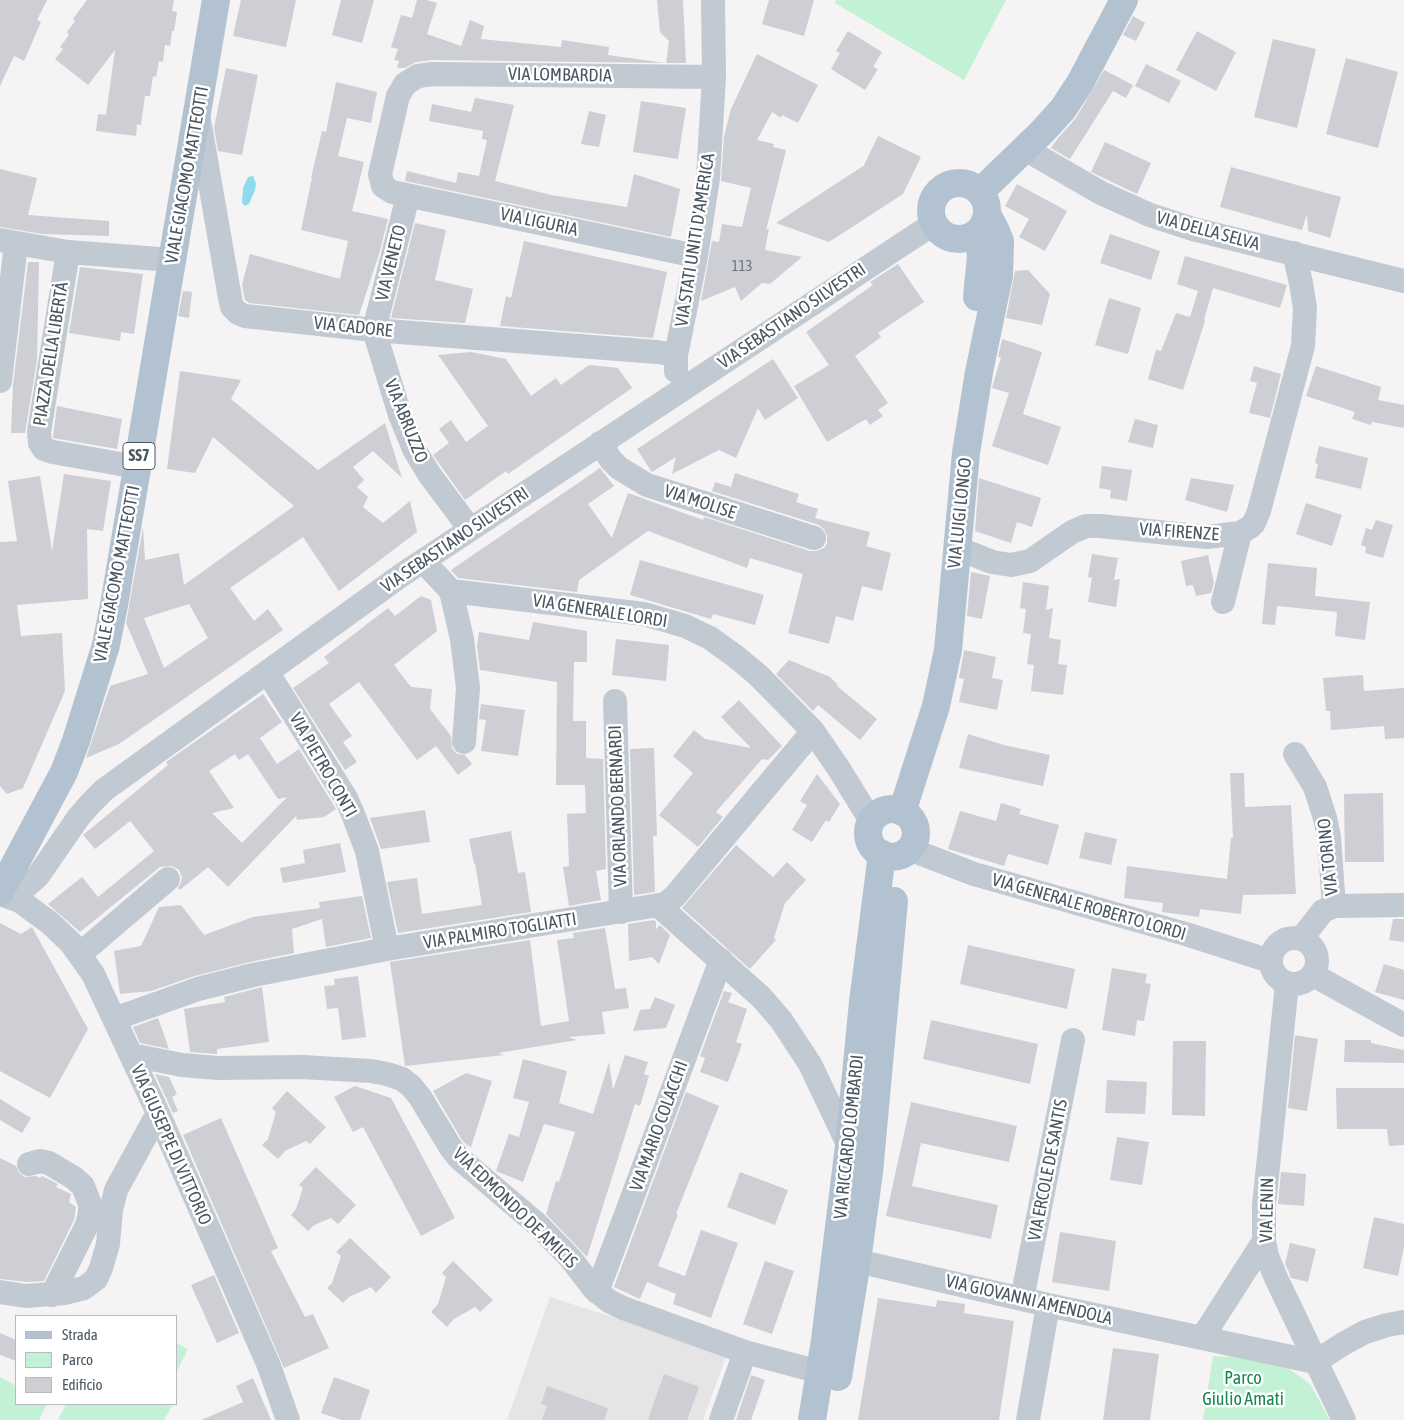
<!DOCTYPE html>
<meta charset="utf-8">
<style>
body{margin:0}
#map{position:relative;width:1404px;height:1420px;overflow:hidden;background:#f5f3f3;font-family:"Asap Condensed",sans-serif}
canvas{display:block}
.legend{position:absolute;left:15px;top:1315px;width:162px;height:90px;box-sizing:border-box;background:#fff;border:1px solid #b7bbc0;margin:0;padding:6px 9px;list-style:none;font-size:15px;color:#4a5661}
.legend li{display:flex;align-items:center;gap:10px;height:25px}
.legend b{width:25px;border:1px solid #b7bbc0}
</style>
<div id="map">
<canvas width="1404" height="1420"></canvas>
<ul class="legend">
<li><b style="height:6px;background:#b3c2d1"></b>Strada</li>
<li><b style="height:14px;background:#c3f1d5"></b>Parco</li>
<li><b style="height:14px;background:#cdcfd5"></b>Edificio</li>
</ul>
</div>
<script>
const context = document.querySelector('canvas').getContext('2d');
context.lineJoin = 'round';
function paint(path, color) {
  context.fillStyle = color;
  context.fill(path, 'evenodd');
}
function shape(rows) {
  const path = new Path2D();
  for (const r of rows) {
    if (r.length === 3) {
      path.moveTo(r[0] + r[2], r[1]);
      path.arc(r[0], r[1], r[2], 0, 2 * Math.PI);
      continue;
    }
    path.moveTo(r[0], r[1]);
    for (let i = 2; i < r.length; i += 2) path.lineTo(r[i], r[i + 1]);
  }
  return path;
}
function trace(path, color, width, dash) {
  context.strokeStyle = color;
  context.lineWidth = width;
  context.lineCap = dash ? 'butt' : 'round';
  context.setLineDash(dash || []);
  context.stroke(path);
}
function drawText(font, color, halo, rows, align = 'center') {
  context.font = font + ' "Asap Condensed",sans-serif';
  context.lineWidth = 5;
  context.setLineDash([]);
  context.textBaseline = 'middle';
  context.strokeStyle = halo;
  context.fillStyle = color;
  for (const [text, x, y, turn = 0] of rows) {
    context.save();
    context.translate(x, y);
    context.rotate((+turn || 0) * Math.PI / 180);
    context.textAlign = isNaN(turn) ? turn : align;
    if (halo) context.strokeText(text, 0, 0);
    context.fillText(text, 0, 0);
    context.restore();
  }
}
paint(shape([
 [550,1297,727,1354,703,1420,507,1420]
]), '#e6e4e5');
paint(shape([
 [836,0,1006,0,964,80,835,3],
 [176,1343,188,1349,176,1373],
 [1213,1356,1255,1358,1288,1368,1310,1384,1330,1420,1203,1420],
 [0,1377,16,1386,16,1404,47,1404,39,1420,0,1420],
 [66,1404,173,1404,164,1420,58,1420]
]), '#c3f1d5');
paint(shape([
 [253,176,256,183,255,190,249,204,245,206,242,203,243,188,248,177]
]), '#90daee');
paint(shape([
 [0,0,47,0,37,20,41,22,24,61,14,56,0,86],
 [87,0,174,0,172,11,177,12,174,31,172,31,170,46,165,45,163,62,159,61,156,77,153,76,150,96,145,96,141,125,137,124,136,136,96,131,98,114,106,115,115,50,88,85,55,59,63,49,60,47,69,35,67,32,75,21,73,19],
 [241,0,296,0,286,47,233,36],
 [341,0,374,0,362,43,332,35],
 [417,0,427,0,437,3,427,34,461,46,470,20,484,26,481,39,561,47,562,40,609,47,608,55,665,63,432,60,416,62,405,68,397,68,399,61,394,60,398,49,391,47,401,15,412,18],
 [657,0,683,0,686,63,666,63,669,41,660,32],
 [769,0,814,0,804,36,762,24],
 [1133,16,1145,23,1136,41,1123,35],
 [848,31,882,52,873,67,878,69,865,90,831,69,840,53,836,51],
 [1197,31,1236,52,1216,91,1176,70],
 [1273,39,1316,49,1297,128,1254,117],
 [757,54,818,85,798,123,782,115,781,118,772,112,757,140,774,144,773,147,786,150,766,230,769,228,765,250,802,257,770,284,762,283,741,301,735,287,701,301,712,241,719,242,722,224,742,227,751,188,721,181,724,136,731,109],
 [1346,58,1398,72,1378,148,1326,134],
 [1146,64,1181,81,1169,103,1135,86],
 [226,68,258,75,242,155,218,151,214,128],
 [1104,70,1133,85,1126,98,1113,91,1070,159,1051,148,1058,138,1076,118],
 [336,82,377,92,371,123,347,118,338,156,364,162,352,211,388,219,379,254,359,315,249,303,245,300,242,285,250,254,340,279,348,241,301,230,312,178,311,178,322,131,326,132],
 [475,98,514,105,495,181,551,195,627,207,634,174,680,189,671,237,405,181,407,171,456,183,458,172,479,176,487,140,482,139,483,131,429,121,432,104,471,112],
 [641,101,686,108,678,159,633,152],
 [589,111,606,115,599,147,581,144],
 [878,136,921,157,903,194,829,242,776,223,863,166,865,167,864,165],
 [1105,142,1151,163,1137,194,1091,172],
 [1231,167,1341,197,1330,238,1308,231,1307,214,1302,230,1220,207],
 [0,169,37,178,28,215,109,221,109,236,42,234,0,227],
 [1017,184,1067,211,1045,251,1019,237,1029,219,1005,206],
 [415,223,446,230,435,280,473,289,465,323,391,318],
 [1110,234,1160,251,1151,280,1100,263],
 [524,241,667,272,653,338,500,326,506,296,511,298],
 [1185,256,1287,285,1280,308,1213,288,1204,320,1205,321,1183,390,1148,379,1156,350,1161,351,1176,313,1190,317,1198,291,1177,284],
 [28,262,39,262,37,360,25,433,11,433,13,385],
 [898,264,924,302,878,333,881,337,855,356,888,403,878,410,883,416,870,425,866,419,827,442,794,386,829,365,806,332,873,285,870,282],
 [80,267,143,274,134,334,121,332,120,341,69,333],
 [1028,270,1050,294,1042,325,1006,318,1015,271],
 [183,291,192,292,189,318,178,316],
 [1109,298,1141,308,1128,354,1095,345],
 [1002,339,1042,352,1023,414,1061,427,1048,465,992,446,1009,393,992,388,1001,357,998,357],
 [471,352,506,359,531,396,556,378,561,385,589,365,618,368,632,388,508,474,506,471,465,500,433,455,449,443,439,429,451,420,466,442,488,426,438,355],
 [773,359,798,398,765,420,758,408,736,458,719,450,672,474,676,457,652,472,651,471,637,449],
 [1254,366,1281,374,1270,418,1249,413,1257,383,1250,381],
 [1316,366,1381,387,1378,400,1404,405,1404,428,1372,422,1371,425,1352,419,1355,412,1306,396],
 [180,371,241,380,231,399,318,470,385,423,402,478,373,451,353,467,364,480,357,487,368,497,363,507,383,523,410,501,417,532,339,591,303,537,230,588,254,621,268,609,283,630,119,744,86,758,110,686,148,674,126,623,143,527,145,560,179,553,184,585,294,506,213,437,195,473,167,469],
 [189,604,208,638,164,668,144,618],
 [57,406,122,419,117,449,53,438],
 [1135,419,1158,425,1153,448,1128,442],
 [1319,446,1368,458,1361,489,1315,478,1318,464,1315,463],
 [1102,466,1132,470,1127,501,1110,498,1111,490,1099,488],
 [600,468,614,486,588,504,612,538,628,493,703,520,704,517,810,551,817,551,824,548,827,543,827,536,824,529,819,525,712,491,715,482,731,487,735,473,799,494,796,502,818,509,815,518,870,532,866,546,891,553,882,591,862,586,853,621,836,616,829,644,788,633,803,574,750,558,747,568,648,531,579,580,577,592,458,578,451,570],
 [64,474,111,481,103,531,87,529,88,599,17,605,21,636,62,633,65,691,23,788,7,794,0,786,0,542,17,541,8,481,40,476,52,551],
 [979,478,1041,498,1032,527,1017,522,1011,543,975,531],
 [1191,478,1234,485,1227,512,1185,500],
 [1306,503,1342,515,1332,546,1296,534],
 [1376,520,1393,525,1383,558,1365,553,1366,547,1361,545,1366,528,1372,530],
 [1092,554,1118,558,1114,580,1120,579,1116,607,1088,602,1092,578,1088,577],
 [1208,555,1214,583,1211,593,1196,596,1193,585,1186,586,1181,561],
 [640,560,764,595,755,625,713,614,711,619,630,595],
 [1268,563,1317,568,1315,596,1370,602,1365,640,1335,636,1337,612,1277,606,1275,625,1262,624],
 [971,572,990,576,982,619,967,616],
 [1023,582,1049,586,1046,610,1053,608,1049,638,1061,640,1058,664,1067,665,1063,695,1031,691,1034,665,1027,664,1031,634,1023,633,1026,609,1020,608],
 [421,596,431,600,437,631,394,665,411,687,432,689,430,709,451,736,452,748,457,754,465,755,472,764,458,775,436,746,417,760,359,682,329,704,352,736,343,742,357,762,345,770,293,688,329,663,324,657,388,608,395,616],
 [533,622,587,631,587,662,574,662,573,721,586,721,586,758,603,759,603,758,606,869,596,871,601,900,569,906,563,867,569,866,567,814,586,813,585,785,556,785,557,682,480,670,477,646,479,632,529,640],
 [616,639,669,645,666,681,612,675],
 [964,650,996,657,992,678,1003,680,997,710,959,702,964,679,959,678],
 [789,660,830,677,838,685,837,686,877,719,860,740,818,705,813,711,776,674],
 [1363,675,1364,691,1404,688,1404,738,1385,739,1384,726,1331,730,1330,711,1326,711,1323,678],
 [263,694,282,722,260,738,277,764,299,749,336,809,324,817,297,820,296,816,228,887,208,867,180,890,178,888,181,883,182,877,179,870,172,866,160,867,80,932,48,904,82,877,98,897,154,851,130,821,95,849,83,835,168,765,166,762],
 [235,754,239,760,248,754,278,799,287,797,242,843,212,813,234,808,209,771],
 [739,700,782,746,768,760,762,759,716,812,723,817,698,847,659,815,693,773,673,756,694,730,705,739,751,748,721,717],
 [481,704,525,710,518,756,481,751,486,720,479,719],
 [968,734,1004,745,1050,755,1043,786,959,768],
 [654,748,657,836,653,836,655,892,634,895,630,749],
 [1230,773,1244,773,1245,807,1291,805,1296,894,1243,895,1241,914,1200,909,1199,917,1162,912,1163,903,1124,898,1127,866,1227,879,1231,838,1233,838],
 [817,774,840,804,829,822,826,820,812,842,792,830,807,805,800,801],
 [1383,793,1384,862,1345,862,1344,794],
 [1001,803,1021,809,1019,814,1059,825,1048,865,1008,854,1004,866,948,849,960,811,996,821],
 [425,810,430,842,381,849,370,818],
 [511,831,518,873,525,872,531,912,398,933,387,882,417,878,422,914,482,905,475,863,474,864,469,839],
 [1085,832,1117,839,1111,865,1079,858],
 [340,843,346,872,283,883,280,868,305,863,303,850],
 [736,845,773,877,787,862,806,880,785,903,774,938,776,940,750,969,682,908],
 [362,896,371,938,326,947,322,919,292,929,294,953,250,962,195,976,151,991,120,994,114,951,141,946,159,907,181,905,204,935,253,917,320,908,319,902],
 [1393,919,1404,919,1404,942,1389,940],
 [654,920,656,922,656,929,660,925,670,935,659,964,652,957,629,961,628,924],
 [0,923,21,934,32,927,88,1029,50,1098,0,1071],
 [605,928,615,989,626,988,629,1008,602,1012,605,1034,568,1037,577,1040,498,1053,504,1055,405,1066,390,962,530,940,541,1026,569,1021,557,940,574,938,573,933],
 [968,945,1075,969,1067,1009,960,984],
 [1384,964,1404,970,1404,1000,1375,992],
 [1112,968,1147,974,1145,983,1151,984,1144,1021,1137,1020,1135,1036,1102,1030],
 [358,976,366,1037,342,1040,338,1008,327,1009,324,986,335,985,334,979],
 [262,987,269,1042,217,1049,217,1054,190,1052,184,1009,225,1002,224,997],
 [724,991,732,993,728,1002,747,1009,736,1042,742,1044,728,1082,700,1072,705,1058,700,1056],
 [655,997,675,1005,666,1028,633,1031,640,1010,650,1009],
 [158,1018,169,1049,140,1043,133,1027],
 [931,1020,1038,1044,1030,1084,923,1059],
 [1295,1035,1318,1039,1307,1111,1288,1108],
 [1345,1040,1371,1040,1371,1043,1404,1050,1404,1063,1344,1062],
 [1173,1041,1206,1041,1205,1116,1172,1115],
 [625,1055,648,1062,644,1074,649,1076,640,1106,635,1104,587,1257,546,1214,556,1181,559,1182,575,1132,544,1124,523,1182,496,1171,509,1134,519,1137,529,1102,513,1098,523,1059,567,1071,559,1103,593,1114,609,1062,613,1090],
 [466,1073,492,1081,471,1147,467,1145,462,1140,433,1091],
 [155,1074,169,1077,177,1094,172,1097,178,1111,173,1113],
 [1107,1080,1147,1082,1145,1114,1105,1113],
 [355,1086,391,1098,455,1218,421,1236,363,1127,353,1132,334,1097],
 [1336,1088,1404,1088,1404,1145,1389,1146,1387,1129,1337,1129],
 [287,1091,326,1127,310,1144,306,1141,285,1151,278,1159,262,1145,268,1139,276,1112,272,1108],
 [686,1092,719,1106,676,1214,678,1214,658,1266,685,1276,701,1230,738,1243,711,1318,673,1304,676,1294,647,1282,640,1299,614,1287],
 [0,1099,31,1118,22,1133,0,1120],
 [911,1102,1017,1126,1009,1162,921,1143,912,1186,998,1205,991,1239,886,1216],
 [221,1118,278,1248,271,1251,305,1317,313,1314,329,1348,284,1368,183,1135],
 [1117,1137,1149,1142,1142,1185,1110,1180],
 [0,1158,16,1166,19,1173,25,1177,36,1176,40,1178,42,1176,58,1184,56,1187,71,1194,69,1202,76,1207,74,1220,44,1281,27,1282,0,1279],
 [316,1167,356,1205,338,1224,331,1218,314,1225,308,1231,291,1215,296,1209,303,1188,299,1185],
 [740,1172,788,1190,775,1225,727,1207],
 [1281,1172,1306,1174,1304,1206,1278,1204],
 [1374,1217,1404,1224,1404,1247,1398,1276,1363,1268],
 [1060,1232,1116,1241,1109,1291,1052,1282],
 [350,1238,391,1277,376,1293,371,1287,349,1297,343,1303,327,1288,332,1283,341,1256,336,1252],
 [1290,1243,1316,1249,1308,1282,1291,1278,1289,1272,1285,1264],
 [453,1261,493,1300,480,1312,475,1307,454,1319,447,1327,431,1312,438,1304,446,1277,442,1273],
 [765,1261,794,1271,772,1334,743,1324],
 [214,1275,239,1333,217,1343,191,1285],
 [878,1298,936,1307,937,1300,965,1304,964,1313,1014,1321,999,1420,858,1420],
 [0,1333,16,1340,16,1361,0,1355],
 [1113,1348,1159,1354,1150,1420,1103,1420],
 [664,1374,699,1387,687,1420,648,1420],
 [751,1375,765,1380,751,1420,736,1420],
 [334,1377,370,1390,360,1420,342,1420,321,1413],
 [253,1378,271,1420,201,1420,243,1402,236,1386],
 [547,1386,608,1408,604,1420,542,1420,547,1406,541,1404]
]), '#cdcfd5');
trace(shape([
 [199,120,230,298,232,307,238,313,245,316,374,330,657,352,676,355],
 [1025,149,1101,193,1150,215,1193,229,1404,281],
 [408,196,374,330,400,415,414,449,429,474,470,529],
 [0,240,68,252,172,260],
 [68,252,39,432,40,443,44,449,53,452,137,467],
 [696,256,392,192,383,186,380,174,398,96,405,84,418,76,432,74,714,77],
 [676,371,676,355,696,256,708,178,714,77,713,0],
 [0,381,16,244],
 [600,443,611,460,619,468,647,485,814,538],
 [957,548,992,562,1011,565,1030,561,1072,532,1086,526,1100,526,1207,537,1240,533,1250,527,1254,523,1259,511,1303,346,1305,308,1301,283,1294,253],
 [423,561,451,591,644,614,685,626,710,638,735,656,758,675,813,731,839,769,871,821],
 [451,591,462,639,468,688,464,742],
 [1223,602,1240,533],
 [268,673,346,798,353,814,367,851,387,949],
 [615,701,621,912],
 [1295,754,1315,787,1325,818,1329,837,1334,906],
 [909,849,974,874,1189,935,1270,961],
 [0,894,20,901,50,923,71,943,93,974,158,1113,269,1366,288,1420],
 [13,898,38,876,78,818,90,804,104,790,122,777,403,574,933,224],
 [659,906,761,997,781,1020,810,1064,849,1146],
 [1294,961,23],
 [1301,939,1323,911,1334,906,1404,905],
 [80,954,168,879],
 [1313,975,1404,1025],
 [1287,984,1264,1205,1264,1241,1267,1256,1276,1278,1344,1420],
 [114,1019,198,989,253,975,387,949,665,904,675,896,813,731],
 [131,1055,182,1065,218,1068,302,1067,371,1071,387,1074,402,1079,411,1086,420,1097,451,1148,459,1158,538,1225,571,1259,594,1289,609,1301,623,1308,745,1352,820,1372],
 [29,1164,40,1161,49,1163,74,1178,83,1186,90,1204,90,1213,87,1225,52,1295],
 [857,1261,1048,1305,1202,1338,1264,1241],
 [0,1292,26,1296,64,1293,84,1288,96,1279,101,1268,108,1244,111,1210,116,1190,158,1113],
 [597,1292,721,960],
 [1022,1299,1073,1040],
 [1202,1338,1315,1362,1343,1344,1365,1332,1387,1325,1404,1322],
 [721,1420,745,1352],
 [1028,1420,1048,1305]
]), '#c1cad2', 24);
trace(shape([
 [959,211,28],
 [980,192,1042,132,1063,109,1080,83,1124,0],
 [977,297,981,256,978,232],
 [892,833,24],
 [902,812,936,706,948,650,966,453,979,372,999,276,1000,241,995,229,987,214],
 [0,892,64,772,76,741,106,645,114,605,216,0],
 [838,1377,857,1261,869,1172,894,901],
 [812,1420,825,1340,849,1146,863,1002,882,854]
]), '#b3c2d1', 28);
drawText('15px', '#6b747e', null, [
 ["113",742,266]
]);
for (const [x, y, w] of [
 [139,456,32]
]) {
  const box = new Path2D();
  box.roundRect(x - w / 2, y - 13.5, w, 27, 4);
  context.fillStyle = '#fff';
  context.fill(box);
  trace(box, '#4a5661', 1);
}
drawText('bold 16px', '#4a5661', null, [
 ["SS7",139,456]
]);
drawText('18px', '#4a5661', '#fff', [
 ["VIA LOMBARDIA",560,75,1],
 ["VIALE GIACOMO MATTEOTTI",187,175,-80],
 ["VIA LIGURIA",539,222,12],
 ["VIA DELLA SELVA",1208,231,15],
 ["VIA STATI UNITI D'AMERICA",695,240,-81],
 ["VIA VENETO",391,263,-76],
 ["VIA SEBASTIANO SILVESTRI",792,316,-34],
 ["VIA CADORE",353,327,6],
 ["PIAZZA DELLA LIBERTÀ",51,354,-81],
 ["VIA ABRUZZO",406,421,68],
 ["VIA MOLISE",700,502,18],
 ["VIA LUIGI LONGO",960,513,-84],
 ["VIA FIRENZE",1179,532,4],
 ["VIA SEBASTIANO SILVESTRI",455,540,-34],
 ["VIALE GIACOMO MATTEOTTI",117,574,-79],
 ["VIA GENERALE LORDI",600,611,9],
 ["VIA PIETRO CONTI",323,765,60],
 ["VIA ORLANDO BERNARDI",618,806,-92],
 ["VIA TORINO",1328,857,-96],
 ["VIA GENERALE ROBERTO LORDI",1089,907,16],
 ["VIA PALMIRO TOGLIATTI",500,931,-9],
 ["VIA MARIO COLACCHI",659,1126,-70],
 ["VIA RICCARDO LOMBARDI",849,1137,-84],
 ["VIA GIUSEPPE DI VITTORIO",171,1145,66],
 ["VIA ERCOLE DE SANTIS",1048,1170,-79],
 ["VIA EDMONDO DE AMICIS",515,1208,44],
 ["VIA LENIN",1267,1210,-89],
 ["VIA GIOVANNI AMENDOLA",1029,1300,13]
]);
drawText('18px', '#17864f', '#fff', [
 ["Parco",1243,1378],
 ["Giulio Amati",1243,1399]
]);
</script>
